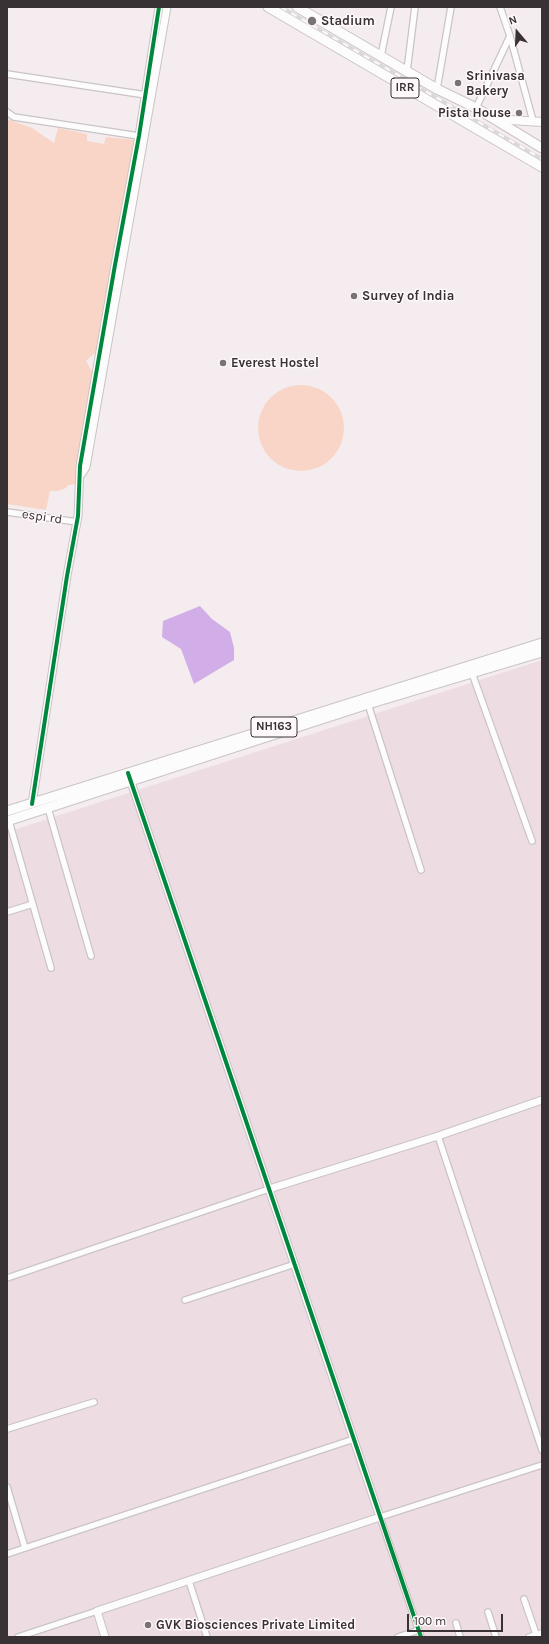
<!DOCTYPE html>
<style>
body{margin:0}
#map{position:relative;width:549px;height:1644px;overflow:hidden;background:#f4ecee;font-family:Karla,sans-serif}
canvas{display:block}
.frame{position:absolute;inset:0;border:8px solid #383234;pointer-events:none}
.north{position:absolute;left:497px;top:12px;width:40px;height:40px;-webkit-text-stroke:3px #fff8fa;paint-order:stroke;rotate:341deg;font-size:11px;font-weight:700;line-height:16px;text-align:center;color:#383234}
.north::after{content:'';display:block;margin:auto;width:14px;height:18px;background:#383234;clip-path:polygon(50% 0,100% 100%,50% 72%,0 100%)}
.scale{position:absolute;left:407px;top:1614px;width:96px;height:18px;box-sizing:border-box;border:2px solid #383234;border-top:0;padding-left:5px;font-size:12px;line-height:14px;white-space:nowrap;color:#383234;-webkit-text-stroke:3px #fff8fa;paint-order:stroke}
</style>
<div id="map">
<canvas width="549" height="1644"></canvas>
<div class="frame"></div>
<div class="north">N</div>
<div class="scale">100 m</div>
</div>
<script>
const context = document.querySelector('canvas').getContext('2d');
context.lineJoin = 'round';
function paint(path, color) {
  context.fillStyle = color;
  context.fill(path, 'evenodd');
}
function shape(rows) {
  const path = new Path2D();
  for (const r of rows) {
    if (r.length === 3) {
      path.moveTo(r[0] + r[2], r[1]);
      path.arc(r[0], r[1], r[2], 0, 2 * Math.PI);
      continue;
    }
    path.moveTo(r[0], r[1]);
    for (let i = 2; i < r.length; i += 2) path.lineTo(r[i], r[i + 1]);
  }
  return path;
}
function trace(path, color, width, dash) {
  context.strokeStyle = color;
  context.lineWidth = width;
  context.lineCap = dash ? 'butt' : 'round';
  context.setLineDash(dash || []);
  context.stroke(path);
}
function drawText(font, color, halo, rows, align = 'center') {
  context.font = font + ' Karla,sans-serif';
  context.lineWidth = 3;
  context.setLineDash([]);
  context.textBaseline = 'middle';
  context.strokeStyle = halo;
  context.fillStyle = color;
  for (const [text, x, y, turn = 0] of rows) {
    context.save();
    context.translate(x, y);
    context.rotate((+turn || 0) * Math.PI / 180);
    context.textAlign = isNaN(turn) ? turn : align;
    if (halo) context.strokeText(text, 0, 0);
    context.fillText(text, 0, 0);
    context.restore();
  }
}
paint(shape([
 [542,660,542,1637,7,1637,7,832]
]), '#eddde2');
paint(shape([
 [7,119,32,128,54,143,58,128,87,134,87,141,104,144,106,137,136,140,119,224,97,351,86,361,95,377,78,484,68,485,66,488,58,491,50,491,46,510,7,504],
 [301,428,43]
]), '#f8d5c6');
paint(shape([
 [200,606,212,619,230,632,234,648,234,660,194,684,181,649,162,637,163,621]
]), '#d1aee8');
const minor = shape([
 [500,7,510,36,533,121],
 [381,56,391,7],
 [407,71,415,7],
 [7,74,146,95],
 [437,89,451,7],
 [476,108,510,36],
 [7,112,14,117,139,136],
 [7,512,77,522],
 [472,673,532,841],
 [368,704,421,870],
 [48,808,91,956],
 [9,821,51,968],
 [7,912,33,904],
 [438,1136,542,1450],
 [7,1278,269,1189],
 [185,1300,295,1264],
 [7,1429,94,1402],
 [7,1487,25,1548],
 [7,1554,354,1439],
 [189,1581,207,1637],
 [524,1599,537,1637],
 [488,1612,496,1637],
 [456,1623,460,1637],
 [18,1637,97,1611],
 [398,1637,419,1630],
 [421,1637,380,1517,542,1465],
 [529,1637,542,1633]
]);
const tertiary = shape([
 [81,475,86,467,167,7],
 [32,804,67,576,78,516,80,466,115,265,139,136,159,7],
 [269,1189,438,1136,542,1100],
 [105,1637,97,1611,380,1517,129,776]
]);
const secondary = shape([
 [494,119,542,122]
]);
const primary = shape([
 [268,7,542,167],
 [297,7,437,89,476,108,542,148]
]);
const trunk = shape([
 [7,811,542,643],
 [7,821,368,704,542,652]
]);
trace(minor, '#cac4c5', 8);
trace(tertiary, '#cac4c5', 9);
trace(secondary, '#cac4c5', 10);
trace(primary, '#cac4c5', 11);
trace(trunk, '#cac4c5', 11);
trace(minor, '#fdfcfc', 5.5);
trace(tertiary, '#fdfcfc', 7);
trace(secondary, '#fdfcfc', 8);
trace(primary, '#fdfcfc', 9);
trace(trunk, '#fdfcfc', 9);
const rail = shape([
 [281,7,542,159]
]);
trace(rail, '#dad8d9', 3.5);
trace(rail, '#fff8fa', 2, [6]);
trace(shape([
 [128,773,421,1637],
 [32,804,67,576,78,516,80,466,115,265,139,136,159,7]
]), '#00873e', 4);
for (const [x, y, r, color] of [
 [312,21,5,"#7a7375"],
 [458,83,4,"#7a7375"],
 [519,113,4,"#7a7375"],
 [354,296,4,"#7a7375"],
 [223,363,4,"#7a7375"],
 [148,1625,4,"#7a7375"]
]) {
  const dot = new Path2D();
  dot.arc(x, y, r, 0, 2 * Math.PI);
  context.fillStyle = color;
  context.fill(dot);
  trace(dot, '#fff8fa', 1.5);
}
for (const [x, y, w] of [
 [405,88,28],
 [274,727,46]
]) {
  const box = new Path2D();
  box.roundRect(x - w / 2, y - 10, w, 20, 3);
  context.fillStyle = '#fff8fa';
  context.fill(box);
  trace(box, '#383234', 1);
}
drawText('bold 12px', '#383234', null, [
 ["IRR",405,88],
 ["NH163",274,727]
]);
drawText('bold 13px', '#383234', '#fff8fa', [
 ["Stadium",321,21],
 ["Srinivasa",466,76],
 ["Bakery",466,91],
 ["Pista House",511,113,"right"],
 ["Survey of India",362,296],
 ["Everest Hostel",231,363],
 ["GVK Biosciences Private Limited",156,1625]
], 'left');
drawText('13px', '#383234', '#fff8fa', [
 ["espi rd",42,517,8]
]);
</script>
